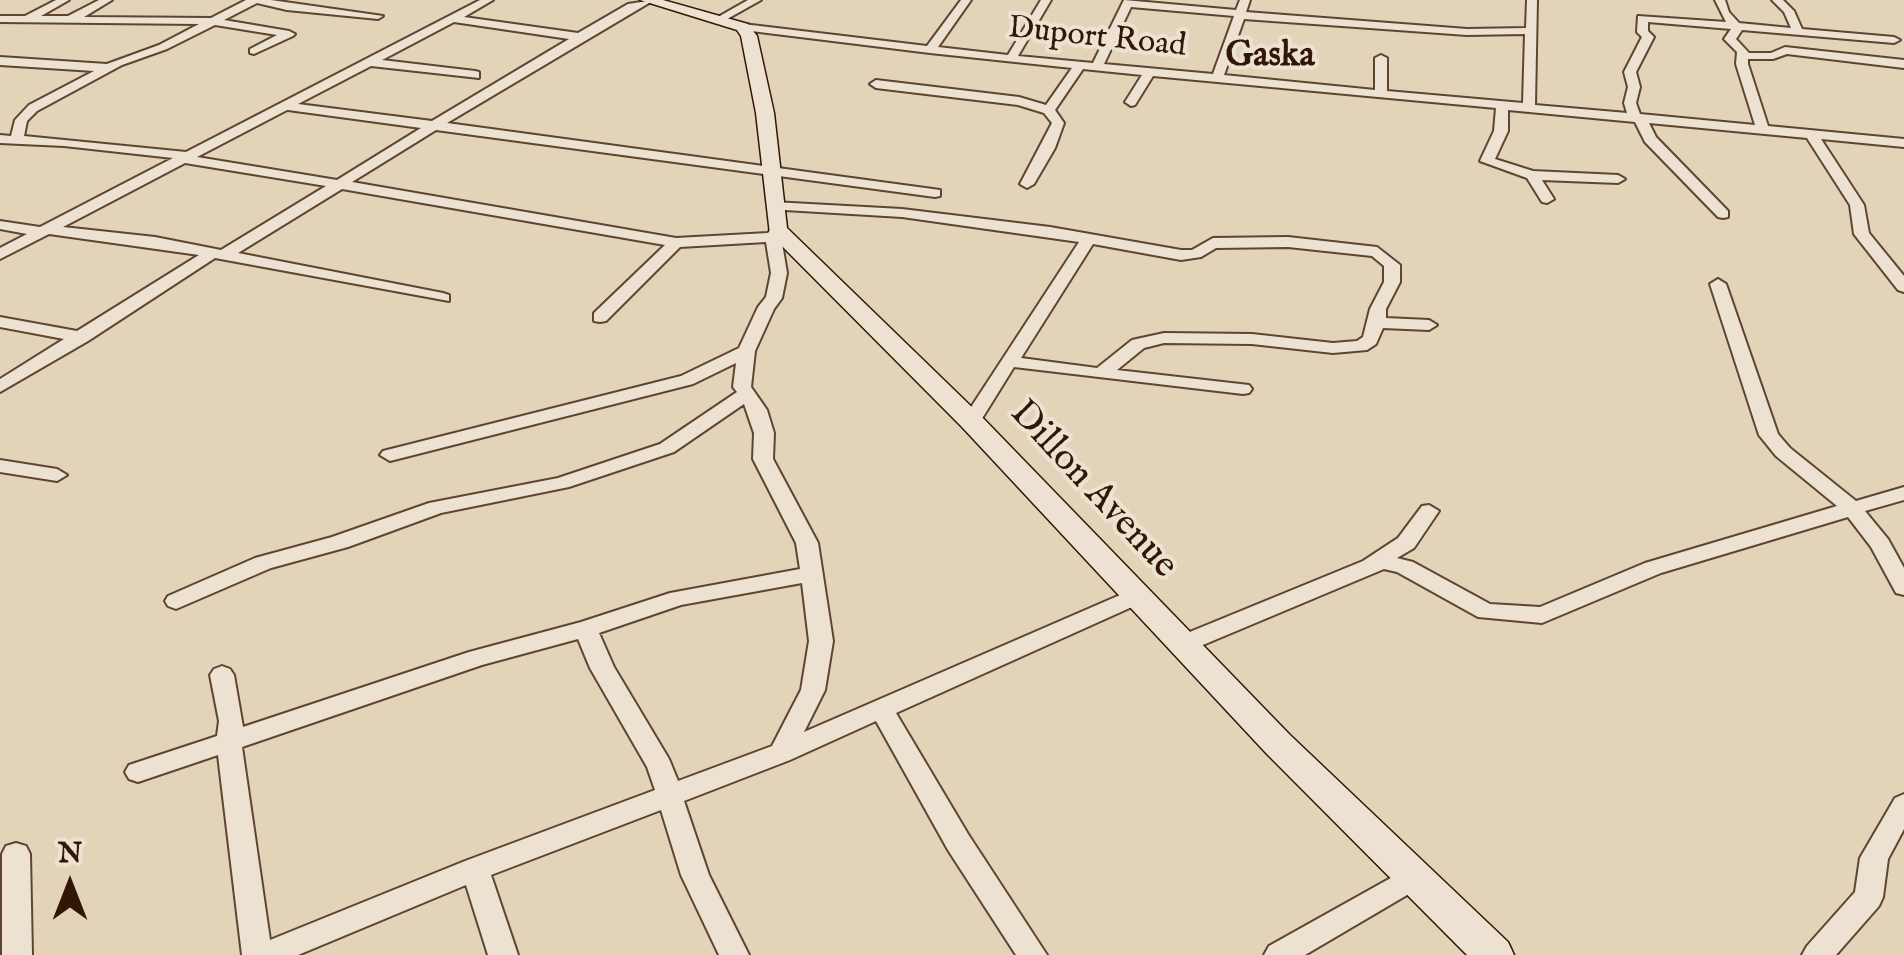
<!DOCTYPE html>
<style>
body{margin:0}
#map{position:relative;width:1904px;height:955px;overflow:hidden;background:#e3d3b8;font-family:"IM FELL English",serif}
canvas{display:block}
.north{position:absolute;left:20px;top:835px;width:100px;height:100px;-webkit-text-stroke:8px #ede2d1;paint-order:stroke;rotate:0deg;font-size:28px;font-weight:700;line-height:40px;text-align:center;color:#321606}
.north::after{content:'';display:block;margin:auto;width:35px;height:45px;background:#321606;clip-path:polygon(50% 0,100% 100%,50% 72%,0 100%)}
</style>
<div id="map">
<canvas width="1904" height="955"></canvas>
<div class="north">N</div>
</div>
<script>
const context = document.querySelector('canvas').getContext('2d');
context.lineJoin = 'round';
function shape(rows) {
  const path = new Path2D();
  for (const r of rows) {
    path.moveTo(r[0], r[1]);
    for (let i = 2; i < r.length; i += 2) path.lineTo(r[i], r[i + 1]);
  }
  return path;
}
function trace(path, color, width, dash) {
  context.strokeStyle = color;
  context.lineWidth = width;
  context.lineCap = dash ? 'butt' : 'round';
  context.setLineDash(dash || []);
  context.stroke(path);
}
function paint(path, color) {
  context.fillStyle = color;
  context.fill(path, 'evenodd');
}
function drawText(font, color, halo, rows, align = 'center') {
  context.font = font + ' "IM FELL English",serif';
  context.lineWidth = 8;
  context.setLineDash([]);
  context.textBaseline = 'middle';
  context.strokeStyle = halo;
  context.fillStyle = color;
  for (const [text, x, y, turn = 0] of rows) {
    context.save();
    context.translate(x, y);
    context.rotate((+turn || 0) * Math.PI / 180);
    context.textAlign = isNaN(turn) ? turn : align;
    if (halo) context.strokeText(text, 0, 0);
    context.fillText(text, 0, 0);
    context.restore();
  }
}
const street = shape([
 [56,0,69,0,41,16,68,16,99,0,112,0,84,17,211,18,246,0,271,0,383,16,378,19,287,10,257,3,224,20,289,31,295,34,293,36,254,54,250,53,250,49,277,35,215,25,167,49,122,65,37,111,27,121,24,136,186,152,480,0,493,0,464,17,578,33,628,4,654,0,447,123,940,190,940,196,935,197,436,130,352,182,676,238,768,233,772,227,782,227,785,230,781,237,787,273,782,298,774,309,755,351,751,387,767,410,774,433,773,459,818,543,833,641,825,690,804,732,1127,592,1143,592,1146,597,1143,602,896,713,968,834,1047,955,1016,955,948,850,876,721,790,760,684,801,709,875,749,955,719,955,681,875,661,810,491,875,518,955,488,955,466,885,298,955,242,955,218,755,138,782,129,779,125,772,129,765,217,736,219,721,210,675,214,669,222,666,230,669,234,675,243,727,469,652,581,622,670,593,800,569,796,543,753,459,754,433,744,404,674,452,569,487,441,513,348,547,271,568,176,609,168,606,165,601,168,596,255,558,332,537,429,503,558,478,660,444,737,392,733,387,736,363,693,384,390,461,380,455,383,451,681,376,739,348,758,307,766,297,771,273,766,242,680,247,606,321,600,322,594,321,594,313,665,245,342,189,238,253,443,293,449,295,449,301,215,258,88,341,0,392,0,379,64,339,0,327,0,317,77,331,199,255,49,234,0,259,0,248,27,234,0,229,0,221,40,227,173,158,64,146,0,143,0,135,11,136,15,120,29,105,94,71,0,65,0,57,107,64,159,45,199,24,0,22,0,16,25,16,56,0],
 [454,22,569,39,432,121,298,104,371,66,479,78,479,72,475,71,382,60,454,22],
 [287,110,288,110,421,128,337,180,197,157,287,110],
 [185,163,326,186,221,250,155,237,63,227,185,163],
 [802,583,809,641,801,690,772,746,678,781,669,759,614,667,599,633,681,605,802,583],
 [578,639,590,668,647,767,655,790,465,861,270,940,242,747,482,665,578,639],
 [748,0,761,0,720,23,711,21,748,0],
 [961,0,971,0,938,47,1008,55,1041,0,1051,0,1018,56,1093,63,1124,0,1236,10,1240,0,1250,0,1246,12,1467,29,1526,28,1527,0,1537,0,1535,105,1627,113,1624,103,1628,87,1624,72,1642,37,1637,32,1638,16,1726,22,1715,0,1725,0,1729,12,1739,23,1791,28,1784,12,1772,0,1783,0,1794,11,1802,29,1894,37,1900,40,1894,43,1742,30,1736,39,1749,53,1771,53,1785,47,1904,60,1904,68,1787,54,1773,59,1748,59,1748,64,1768,126,1904,139,1904,147,1821,139,1864,205,1869,233,1904,276,1904,292,1898,290,1854,234,1850,205,1807,138,1649,123,1656,137,1728,211,1728,217,1723,218,1718,217,1645,142,1635,122,1508,110,1508,131,1495,159,1533,171,1618,175,1625,179,1618,183,1542,180,1554,199,1547,203,1542,202,1527,178,1480,161,1494,131,1496,108,1153,76,1135,105,1131,106,1125,102,1142,75,1083,69,1055,110,1064,123,1055,148,1034,184,1027,188,1020,184,1052,123,1044,113,1018,105,876,88,870,84,876,80,1019,97,1046,105,1072,68,930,53,743,30,737,27,743,24,927,46,961,0],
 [1131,7,1234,16,1213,74,1104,64,1131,7],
 [1244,19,1467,35,1525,34,1523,103,1387,91,1387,58,1381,55,1375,58,1375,90,1224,75,1244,19],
 [1648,22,1731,29,1724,39,1737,52,1736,64,1755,125,1640,114,1636,103,1640,87,1636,72,1654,37,1648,31,1648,22],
 [773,202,902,209,1050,227,1181,250,1192,250,1213,238,1288,237,1377,247,1400,265,1400,282,1386,309,1386,318,1429,320,1437,325,1429,330,1383,328,1376,344,1367,350,1333,353,1252,344,1164,343,1144,348,1117,370,1249,385,1252,389,1249,393,1243,394,1014,367,978,425,971,427,962,421,1079,242,902,217,768,209,768,203,773,202],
 [1093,244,1181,260,1201,257,1216,248,1288,247,1372,256,1384,266,1384,282,1370,309,1363,337,1357,341,1333,343,1252,334,1164,333,1132,340,1097,368,1021,358,1093,244],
 [1718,279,1726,284,1778,434,1790,448,1856,501,1904,487,1904,500,1865,511,1888,539,1904,568,1904,595,1896,593,1871,547,1848,517,1661,573,1542,623,1478,617,1397,572,1384,569,1191,650,1175,650,1171,644,1175,638,1363,561,1398,538,1422,506,1429,505,1439,511,1414,548,1397,558,1413,562,1490,604,1540,607,1645,563,1837,506,1776,456,1759,435,1710,284,1718,279],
 [0,460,57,469,67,475,57,481,0,472,0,460],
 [1904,794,1904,829,1888,859,1883,897,1879,906,1836,955,1802,955,1807,946,1855,892,1860,858,1895,798,1904,794],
 [16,843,26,846,30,854,32,955,2,955,2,854,6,846,16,843],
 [1414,865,1424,869,1428,877,1424,885,1305,955,1264,955,1269,946,1414,865]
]);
const secondary = shape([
 [640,0,663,0,748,24,757,36,774,113,787,228,980,415,1290,735,1508,942,1514,955,1467,955,1266,753,962,427,770,234,756,113,741,36,737,30,640,0]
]);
trace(street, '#5e4532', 4);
trace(secondary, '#321606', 3);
paint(street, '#ede2d1');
paint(secondary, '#ede2d1');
drawText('32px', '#321606', '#ede2d1', [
 ["Duport Road",1097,39,6]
]);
drawText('bold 35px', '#321606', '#ede2d1', [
 ["Gaska",1270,58]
]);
drawText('38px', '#321606', '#ede2d1', [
 ["Dillon Avenue",1092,491,47]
]);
</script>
